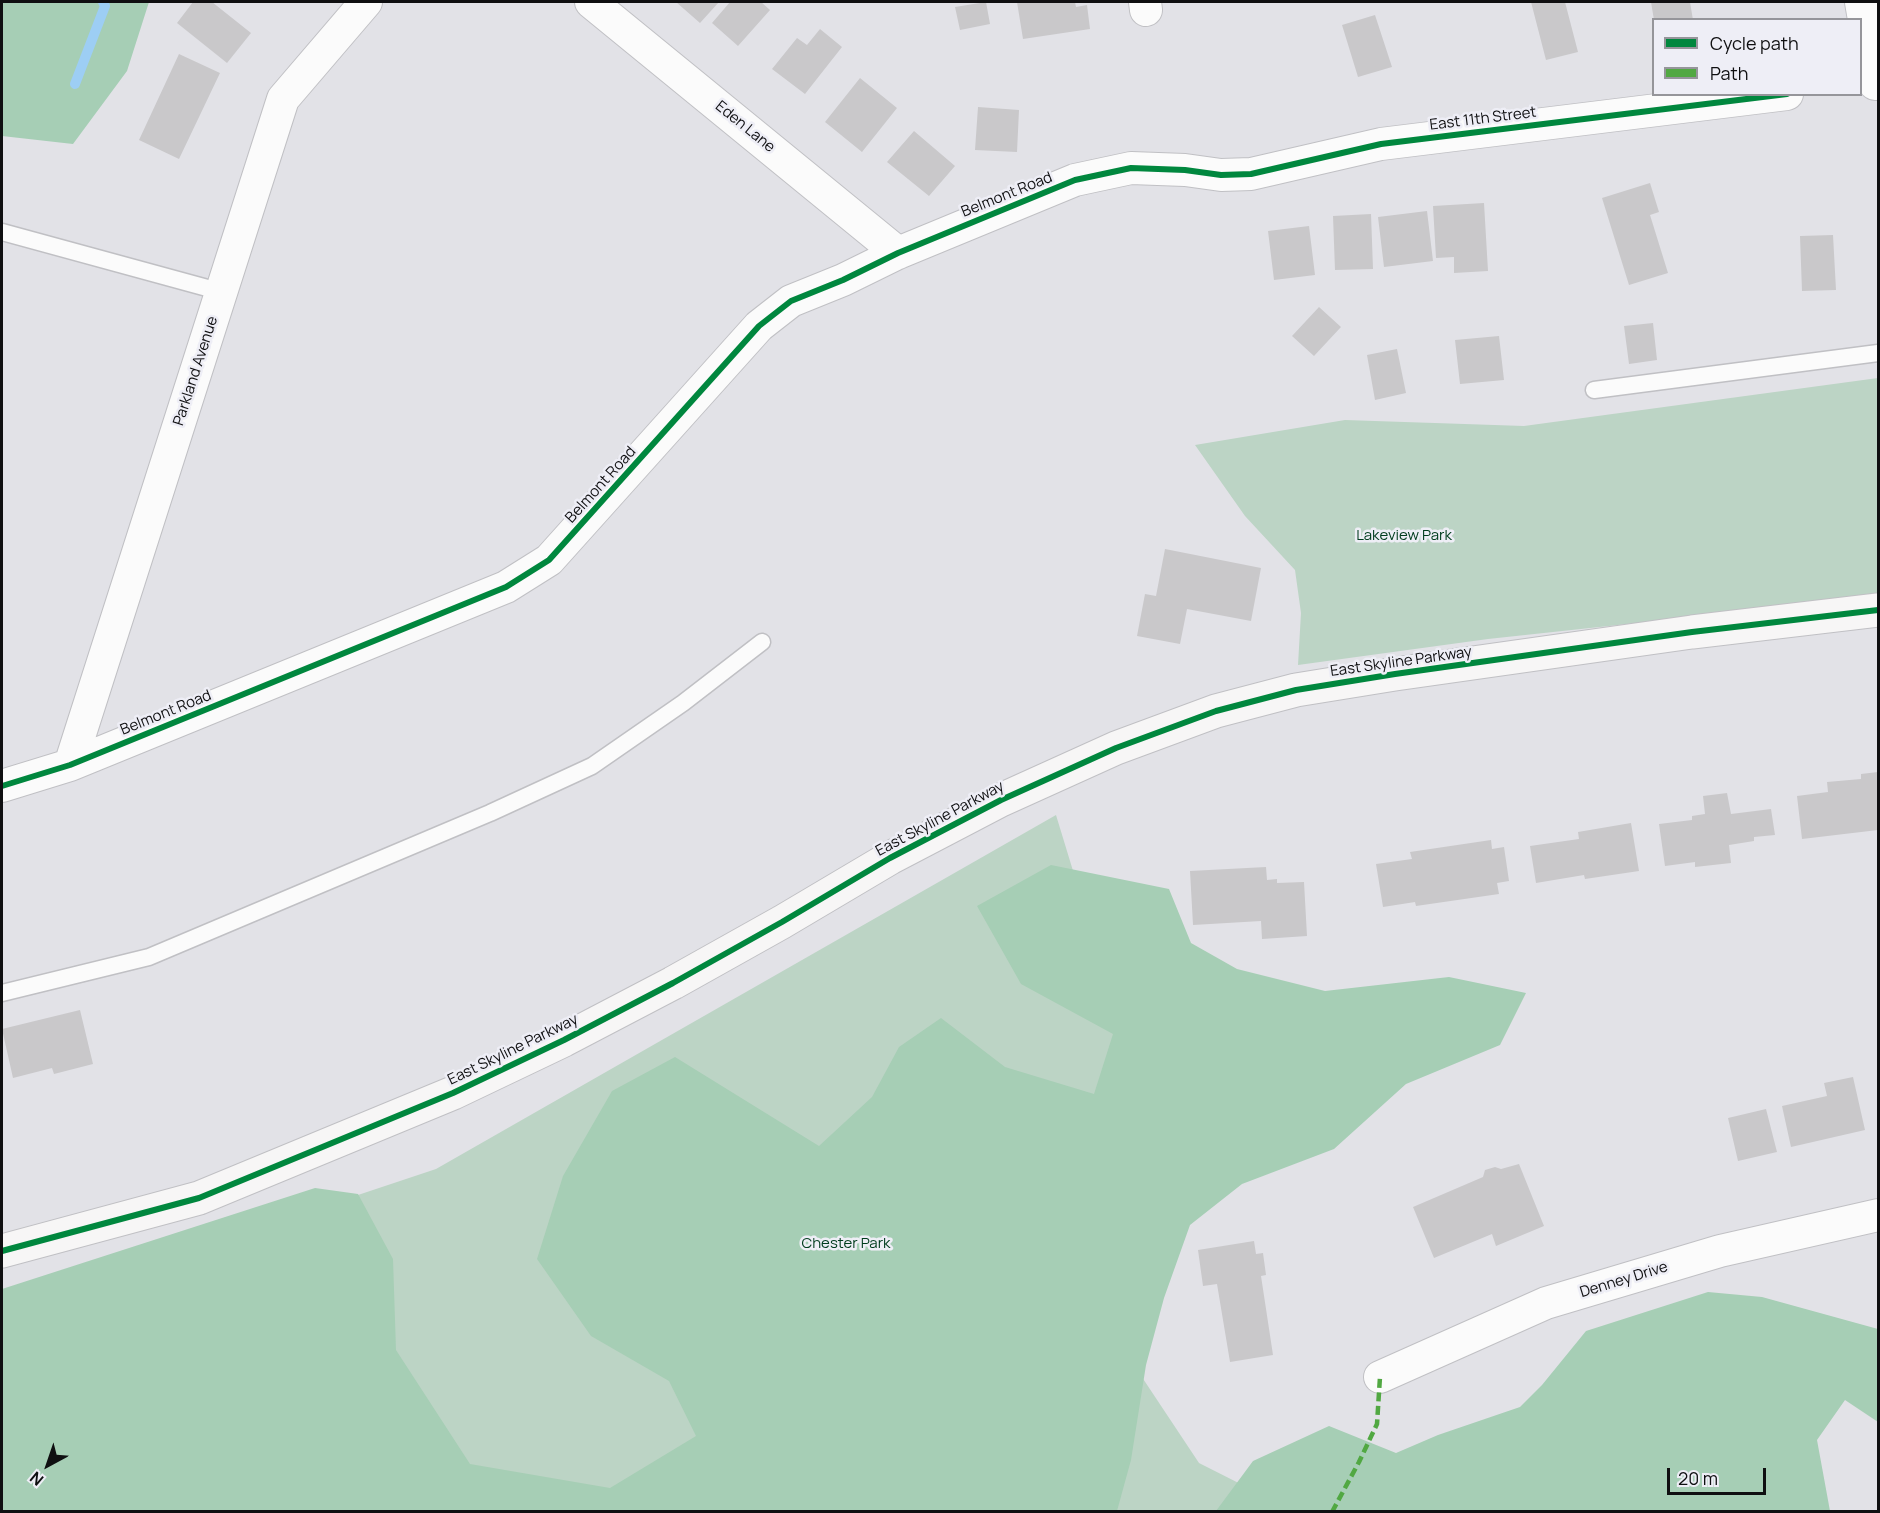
<!DOCTYPE html>
<style>
body{margin:0}
#map{position:relative;width:1880px;height:1513px;overflow:hidden;background:#e2e2e7;font-family:Manrope,sans-serif}
canvas{display:block}
.frame{position:absolute;inset:0;border:3px solid #0f0f11;pointer-events:none}
.legend{position:absolute;left:1652px;top:18px;width:210px;height:78px;box-sizing:border-box;background:#eeeef6;border:2px solid #95959a;margin:0;padding:8px 10px;list-style:none;font-size:18px;color:#0f0f11}
.legend li{display:flex;align-items:center;gap:12px;height:30px}
.legend b{width:30px;border:2px solid #95959a}
.north{position:absolute;left:18px;top:1435px;width:60px;height:60px;-webkit-text-stroke:4px #eeeef6;paint-order:stroke;rotate:220deg;font-size:16px;font-weight:700;line-height:24px;text-align:center;color:#0f0f11}
.north::after{content:'';display:block;margin:auto;width:21px;height:27px;background:#0f0f11;clip-path:polygon(50% 0,100% 100%,50% 72%,0 100%)}
.scale{position:absolute;left:1667px;top:1468px;width:99px;height:27px;box-sizing:border-box;border:3px solid #0f0f11;border-top:0;padding-left:8px;font-size:18px;line-height:21px;white-space:nowrap;color:#0f0f11;-webkit-text-stroke:4px #eeeef6;paint-order:stroke}
</style>
<div id="map">
<canvas width="1880" height="1513"></canvas>
<div class="frame"></div>
<ul class="legend">
<li><b style="height:8px;background:#00873e"></b>Cycle path</li>
<li><b style="height:8px;background:#51a842"></b>Path</li>
</ul>
<div class="north">N</div>
<div class="scale">20 m</div>
</div>
<script>
const context = document.querySelector('canvas').getContext('2d');
context.lineJoin = 'round';
function paint(path, color) {
  context.fillStyle = color;
  context.fill(path, 'evenodd');
}
function shape(rows) {
  const path = new Path2D();
  for (const r of rows) {
    path.moveTo(r[0], r[1]);
    for (let i = 2; i < r.length; i += 2) path.lineTo(r[i], r[i + 1]);
  }
  return path;
}
function trace(path, color, width, dash) {
  context.strokeStyle = color;
  context.lineWidth = width;
  context.lineCap = dash ? 'butt' : 'round';
  context.setLineDash(dash || []);
  context.stroke(path);
}
function drawText(font, color, halo, rows, align = 'center') {
  context.font = font + ' Manrope,sans-serif';
  context.lineWidth = 5;
  context.setLineDash([]);
  context.textBaseline = 'middle';
  context.strokeStyle = halo;
  context.fillStyle = color;
  for (const [text, x, y, turn = 0] of rows) {
    context.save();
    context.translate(x, y);
    context.rotate((+turn || 0) * Math.PI / 180);
    context.textAlign = isNaN(turn) ? turn : align;
    if (halo) context.strokeText(text, 0, 0);
    context.fillText(text, 0, 0);
    context.restore();
  }
}
paint(shape([
 [1878,378,1878,597,1488,639,1298,665,1301,613,1295,570,1245,516,1195,445,1345,420,1524,426],
 [1056,815,1155,1140,1104,1320,1199,1463,1294,1511,205,1512,226,1239,436,1169]
]), '#bcd4c5');
paint(shape([
 [2,2,149,2,127,71,73,144,2,136],
 [1051,865,1169,889,1191,943,1237,969,1325,991,1449,977,1526,993,1500,1045,1406,1084,1334,1149,1242,1184,1190,1225,1164,1298,1146,1365,1131,1460,1117,1511,2,1511,2,1289,315,1188,358,1194,393,1259,396,1350,470,1464,610,1488,696,1436,669,1381,591,1336,537,1259,563,1176,612,1091,675,1057,819,1146,872,1097,899,1047,941,1018,1005,1067,1094,1094,1113,1034,1021,984,977,906],
 [1708,1292,1762,1297,1878,1329,1878,1422,1845,1400,1817,1440,1830,1511,1216,1511,1253,1461,1329,1426,1396,1453,1438,1435,1520,1407,1542,1385,1586,1331]
]), '#a6ceb5');
trace(shape([
 [75,84,105,6,103,2]
]), '#9dcef4', 10);
paint(shape([
 [193,2,212,2,251,33,227,63,177,23],
 [676,2,719,2,700,23],
 [730,2,761,2,770,10,738,46,712,23],
 [986,2,990,24,960,30,955,7],
 [1017,2,1075,2,1076,7,1087,5,1090,29,1023,39],
 [1531,2,1565,2,1578,52,1546,60],
 [1651,2,1690,2,1693,20,1654,20],
 [1375,15,1392,67,1358,77,1342,25],
 [820,29,842,47,805,94,772,69,797,38,807,45],
 [179,54,220,73,179,159,139,140],
 [860,78,897,108,862,152,825,122],
 [978,107,1019,110,1017,152,975,150],
 [914,131,955,166,929,196,887,162],
 [1650,183,1659,212,1650,215,1668,273,1629,285,1602,198],
 [1484,203,1488,271,1454,273,1454,257,1436,258,1433,206],
 [1427,211,1433,261,1384,267,1378,217],
 [1371,214,1373,269,1335,270,1333,216],
 [1309,226,1315,275,1274,280,1268,231],
 [1833,235,1836,290,1802,291,1800,236],
 [1319,307,1341,327,1314,356,1292,336],
 [1653,323,1657,360,1629,364,1624,326],
 [1499,336,1504,380,1460,384,1455,340],
 [1397,349,1406,393,1375,400,1367,355],
 [1165,549,1261,568,1251,621,1187,609,1180,644,1137,636,1145,594,1156,596],
 [1878,772,1878,830,1802,839,1797,796,1828,792,1827,782,1861,779,1861,774],
 [1727,793,1731,814,1771,809,1775,835,1754,837,1754,841,1729,845,1731,863,1695,867,1695,862,1665,866,1659,824,1692,820,1692,816,1705,814,1703,796],
 [1631,823,1639,871,1585,879,1584,875,1536,883,1530,846,1579,839,1578,832],
 [1491,840,1492,849,1504,847,1509,881,1497,883,1499,894,1416,906,1415,902,1383,907,1376,864,1412,859,1410,852],
 [1266,867,1267,880,1277,879,1277,883,1304,882,1307,936,1262,939,1261,921,1193,925,1190,871],
 [80,1010,93,1064,54,1074,52,1068,13,1078,2,1029],
 [1853,1077,1865,1130,1791,1147,1782,1106,1827,1096,1824,1083],
 [1766,1109,1777,1152,1738,1161,1728,1118],
 [1519,1164,1544,1226,1496,1246,1492,1234,1434,1258,1413,1207,1483,1177,1485,1170,1495,1167,1501,1169],
 [1254,1241,1256,1254,1263,1253,1266,1275,1261,1276,1273,1355,1230,1362,1217,1284,1203,1286,1198,1250]
]), '#c9c8ca');
const lane = shape([
 [2,232,222,292],
 [1594,390,1878,353],
 [2,993,149,957,490,813,592,766,683,703,762,642]
]);
const street = shape([
 [591,2,898,253],
 [1145,2,1146,10],
 [1861,2,1875,84],
 [70,765,283,99,366,2],
 [2,786,70,765,506,587,549,560,759,326,791,301,843,280,898,253,1075,180,1131,168,1185,170,1221,175,1251,174,1381,144,1787,94],
 [1380,1377,1546,1303,1720,1251,1878,1215]
]);
const secondary = shape([
 [2,1251,199,1198,453,1093,564,1040,673,983,782,922,890,858,1001,800,1116,748,1216,711,1296,690,1395,674,1692,632,1878,610]
]);
trace(lane, '#c0c0c4', 19);
trace(street, '#c0c0c4', 34);
trace(secondary, '#c0c0c4', 35);
trace(lane, '#fbfbfb', 16);
trace(street, '#fbfbfb', 32);
trace(secondary, '#f7f6f6', 33);
trace(shape([
 [1332,1512,1359,1462,1377,1424,1380,1377]
]), '#51a842', 4.5, [9, 4.5]);
trace(shape([
 [2,786,70,765,506,587,549,560,759,326,791,301,843,280,898,253,1075,180,1131,168,1185,170,1221,175,1251,174,1381,144,1787,94],
 [2,1251,199,1198,453,1093,564,1040,673,983,782,922,890,858,1001,800,1116,748,1216,711,1296,690,1395,674,1692,632,1878,610]
]), '#00873e', 6);
drawText('15px', '#0f0f11', '#eeeef6', [
 ["East 11th Street",1483,119,-7],
 ["Eden Lane",745,127,39],
 ["Belmont Road",1007,195,-22],
 ["Parkland Avenue",196,371,-72],
 ["Belmont Road",601,485,-48],
 ["East Skyline Parkway",1401,662,-8],
 ["Belmont Road",166,713,-22],
 ["East Skyline Parkway",940,819,-28],
 ["East Skyline Parkway",513,1050,-26],
 ["Denney Drive",1624,1280,-17]
]);
drawText('15px', '#003c1d', '#eeeef6', [
 ["Lakeview Park",1404,536],
 ["Chester Park",846,1244]
]);
</script>
